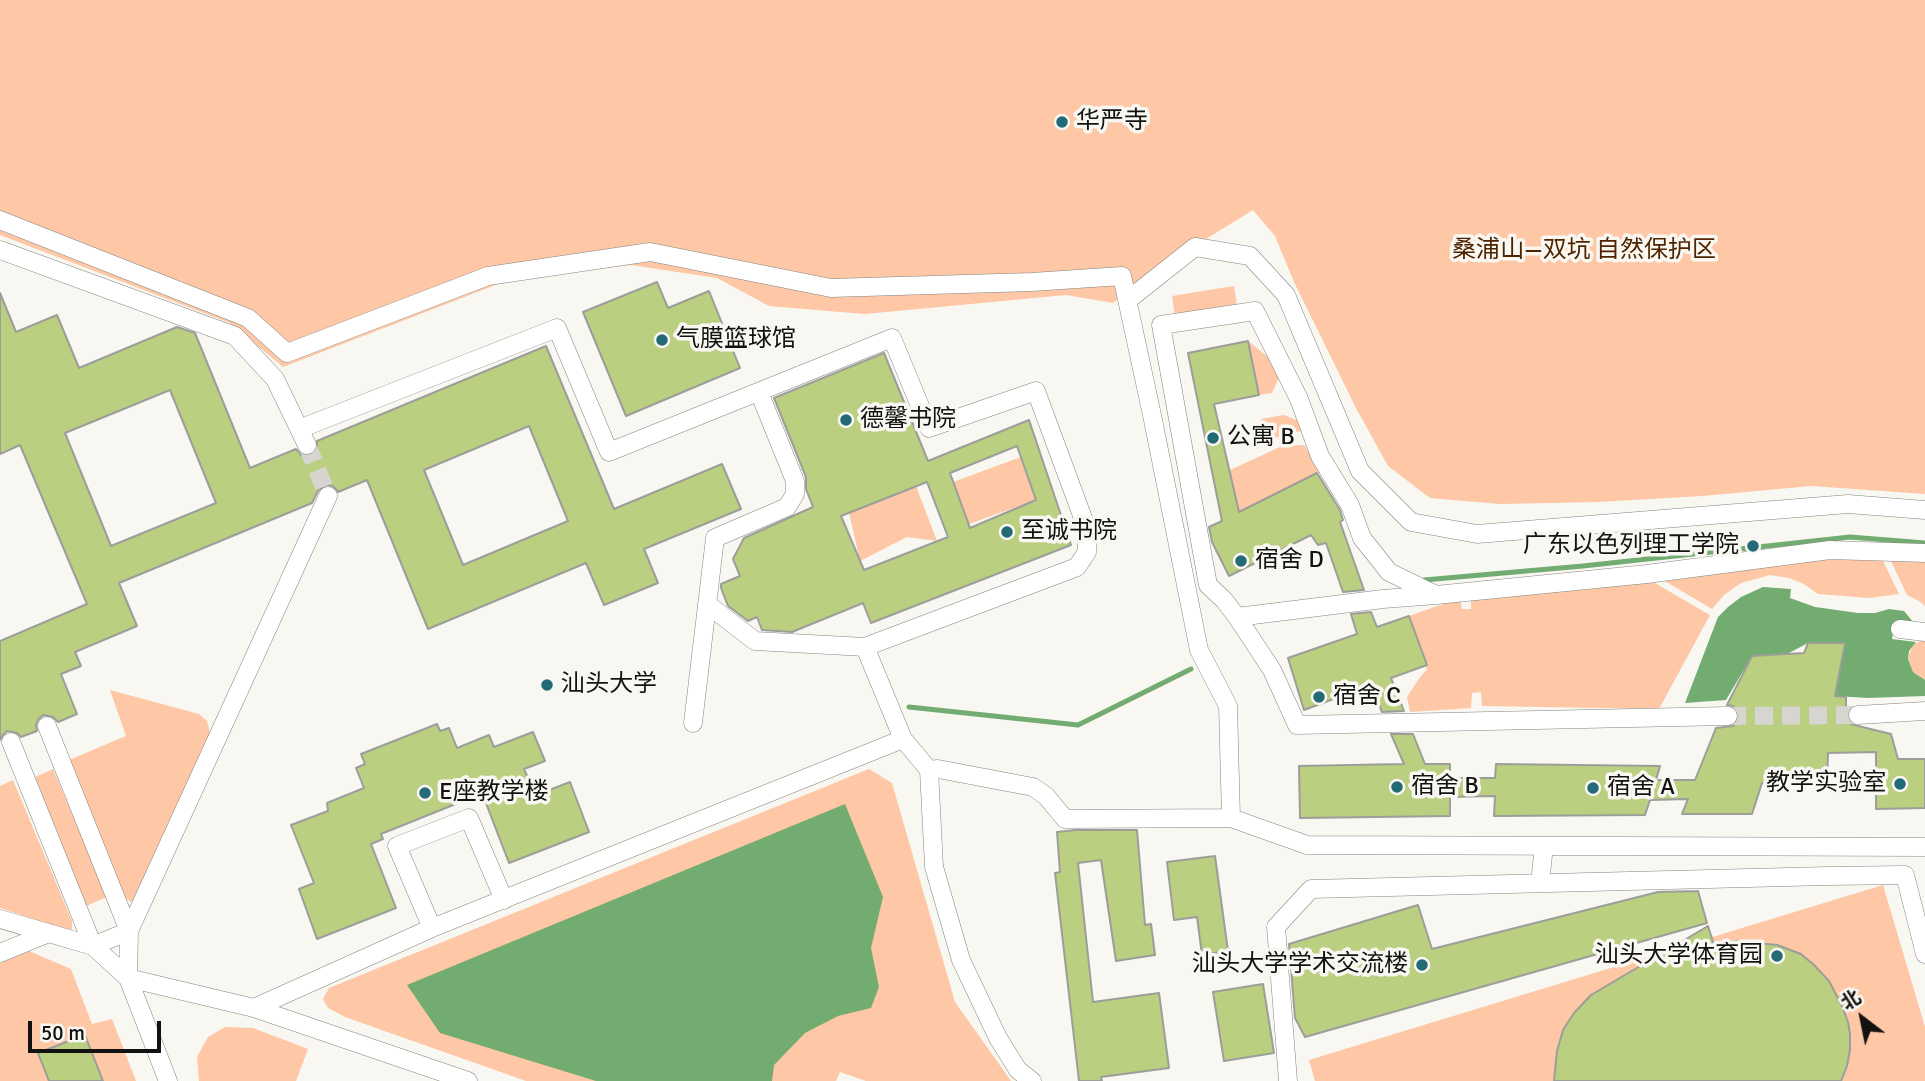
<!DOCTYPE html>
<meta charset="utf-8">
<style>
body{margin:0}
#map{position:relative;width:1925px;height:1081px;overflow:hidden;background:#f8f7f2;font-family:Signika,"Noto Sans SC",sans-serif}
canvas{display:block}
.north{position:absolute;left:1827px;top:983px;width:70px;height:70px;-webkit-text-stroke:5px #f8f7f2;paint-order:stroke;rotate:328deg;font-size:19px;font-weight:700;line-height:28px;text-align:center;color:#121210}
.north::after{content:'';display:block;margin:auto;width:24px;height:32px;background:#121210;clip-path:polygon(50% 0,100% 100%,50% 72%,0 100%)}
.scale{position:absolute;left:28px;top:1021px;width:133px;height:32px;box-sizing:border-box;border:4px solid #121210;border-top:0;padding-left:9px;font-size:21px;line-height:24px;white-space:nowrap;color:#121210;-webkit-text-stroke:5px #f8f7f2;paint-order:stroke}
</style>
<div id="map">
<canvas width="1925" height="1081"></canvas>
<div class="north">北</div>
<div class="scale">50 m</div>
</div>
<script>
const context = document.querySelector('canvas').getContext('2d');
context.lineJoin = 'round';
function paint(path, color) {
  context.fillStyle = color;
  context.fill(path, 'evenodd');
}
function shape(rows) {
  const path = new Path2D();
  for (const r of rows) {
    path.moveTo(r[0], r[1]);
    for (let i = 2; i < r.length; i += 2) path.lineTo(r[i], r[i + 1]);
  }
  return path;
}
function trace(path, color, width, dash) {
  context.strokeStyle = color;
  context.lineWidth = width;
  context.lineCap = dash ? 'butt' : 'round';
  context.setLineDash(dash || []);
  context.stroke(path);
}
function drawText(font, color, halo, rows, align = 'center') {
  context.font = font + ' Signika,"Noto Sans SC",sans-serif';
  context.lineWidth = 7;
  context.setLineDash([]);
  context.textBaseline = 'middle';
  context.strokeStyle = halo;
  context.fillStyle = color;
  for (const [text, x, y, turn = 0] of rows) {
    context.save();
    context.translate(x, y);
    context.rotate((+turn || 0) * Math.PI / 180);
    context.textAlign = isNaN(turn) ? turn : align;
    if (halo) context.strokeText(text, 0, 0);
    context.fillText(text, 0, 0);
    context.restore();
  }
}
paint(shape([
 [0,0,1925,0,1925,494,1811,486,1702,496,1598,502,1500,504,1430,498,1388,466,1356,408,1294,282,1275,236,1253,210,1146,276,1113,303,1066,295,865,314,769,306,717,278,631,265,511,279,283,367,230,323,0,235],
 [1234,286,1238,313,1176,324,1172,296],
 [1248,341,1278,365,1281,373,1272,393,1259,395],
 [1284,415,1301,422,1304,430,1265,441,1261,419],
 [1304,445,1321,472,1239,512,1228,471,1282,446],
 [1021,457,1036,500,969,524,953,482],
 [916,486,937,541,907,537,860,561,849,513],
 [1881,557,1899,594,1869,598,1818,594,1804,584,1789,578,1770,575,1741,583,1724,595,1712,609,1663,580,1773,563],
 [1889,557,1925,559,1925,606,1919,601,1907,595],
 [1648,579,1710,615,1659,709,1482,706,1481,692,1472,693,1471,708,1410,712,1407,697,1418,680,1427,669,1409,616,1460,598,1462,609,1471,609,1471,596],
 [1925,638,1925,680,1913,672,1908,658,1913,645],
 [110,690,199,714,207,721,210,733,139,897,131,902,123,896,69,760,126,736],
 [53,769,107,897,86,906,33,778],
 [869,769,892,783,955,1002,1011,1081,866,1081,840,1072,836,1081,526,1081,345,1017,328,1008,323,999,329,988],
 [13,780,72,921,72,930,63,929,0,908,0,786],
 [1883,885,1925,1027,1925,1081,1315,1081,1309,1060],
 [29,951,71,969,92,1024,112,1019,136,1081,0,1081,0,963],
 [225,1027,253,1028,308,1049,296,1081,199,1081,197,1057,208,1037]
]), '#fec7a5');
paint(shape([
 [1763,587,1791,589,1790,598,1815,607,1858,613,1875,613,1889,609,1904,611,1914,623,1895,622,1892,639,1916,642,1909,651,1908,659,1913,672,1925,680,1925,696,1868,698,1835,696,1845,643,1808,643,1787,654,1752,656,1726,700,1685,703,1718,617,1728,607,1741,597],
 [845,804,883,897,871,948,879,987,871,1008,838,1016,805,1033,774,1065,772,1081,596,1081,440,1033,407,985]
]), '#73ac70');
trace(shape([
 [1424,580,1583,566,1850,537,1925,543],
 [909,707,1078,725,1191,669]
]), '#73ac70', 5);
const building = shape([
 [657,282,668,308,709,291,740,368,626,416,583,312,657,282],
 [0,293,16,332,57,315,79,368,177,327,195,333,250,468,296,449,301,455,311,455,317,451,317,441,546,346,614,509,722,464,741,509,644,549,658,583,604,605,586,563,428,629,367,480,338,492,333,486,326,485,318,491,312,503,119,583,137,626,75,652,81,666,61,674,77,714,58,722,53,717,43,715,38,720,36,725,37,731,21,737,17,733,7,731,3,735,0,740,0,641,87,604,20,445,0,454,0,293],
 [170,390,216,503,111,546,65,433,170,390],
 [529,426,568,521,463,565,424,470,529,426],
 [1248,341,1259,395,1214,404,1239,512,1317,473,1340,510,1343,520,1340,522,1364,590,1343,592,1326,543,1318,545,1311,535,1229,576,1212,542,1209,527,1222,521,1188,353,1248,341],
 [884,353,928,461,1029,420,1071,545,871,623,863,603,792,632,762,630,757,617,748,621,728,606,721,588,721,584,740,576,733,559,744,538,813,507,806,489,806,477,774,398,884,353],
 [1017,446,1036,500,970,528,950,473,1017,446],
 [927,482,948,537,864,570,841,516,927,482],
 [1371,612,1377,627,1409,616,1427,665,1391,678,1404,711,1382,712,1371,685,1304,710,1288,658,1357,634,1351,614,1371,612],
 [1808,643,1845,643,1835,696,1846,697,1846,722,1854,725,1891,734,1898,759,1925,759,1925,808,1876,809,1876,752,1828,753,1827,782,1762,783,1752,814,1682,814,1688,799,1650,800,1645,815,1494,816,1495,796,1450,797,1450,816,1300,818,1299,766,1404,764,1391,734,1413,734,1425,764,1450,764,1450,778,1495,778,1496,764,1660,766,1656,780,1695,780,1716,728,1733,726,1738,721,1739,715,1737,710,1733,706,1727,705,1752,656,1804,653,1808,643],
 [437,724,440,731,449,728,457,748,489,735,494,747,533,732,545,761,524,769,536,795,570,782,589,832,509,863,484,798,475,802,473,797,381,834,383,839,371,844,396,908,317,939,299,889,314,883,291,825,328,811,327,803,364,788,356,768,365,764,361,754,437,724],
 [1075,830,1137,830,1145,925,1151,924,1155,955,1116,961,1101,860,1078,863,1093,1002,1159,993,1169,1068,1101,1077,1102,1081,1079,1081,1055,873,1060,872,1057,832,1075,830],
 [1215,856,1228,951,1202,955,1197,917,1174,920,1167,862,1215,856],
 [1698,891,1707,923,1305,1037,1295,1018,1289,944,1418,905,1432,949,1658,892,1698,891],
 [1708,926,1714,945,1737,941,1777,945,1801,954,1814,965,1829,981,1842,1006,1848,1022,1850,1034,1850,1050,1847,1066,1841,1081,1554,1081,1557,1051,1563,1030,1574,1013,1591,995,1708,926],
 [1263,984,1274,1053,1224,1061,1213,992,1263,984],
 [83,1030,103,1081,49,1081,38,1053,69,1041,68,1036,83,1030]
]);
paint(building, '#bbcf80');
trace(building, '#9c9e99', 2);
trace(shape([
 [307,445,328,496],
 [1728,716,1858,715]
]), '#d6d5d0', 18, [18, 9]);
const minor = shape([
 [0,220,248,318,287,353,488,276,650,252,831,288,1032,282,1122,276,1152,415,1199,650,1228,706,1231,818],
 [0,250,235,336,275,379,307,445],
 [1128,300,1195,247,1250,256,1286,295,1360,471,1411,522,1477,534,1848,504,1925,510],
 [299,429,557,328,609,452,892,338,929,428,1036,391,1087,529,1087,552,1077,567,865,647,755,641,707,604],
 [1436,595,1389,572,1362,538,1350,505,1320,456,1299,399,1255,311,1161,325,1208,585,1224,600,1237,617,1383,599,1436,595,1647,574,1830,550,1925,553],
 [1237,617,1272,670,1297,725,1728,716],
 [1900,629,1925,632],
 [865,647,903,739],
 [1858,715,1925,711],
 [693,723,715,538,787,507,795,494,795,481,759,392],
 [47,726,129,931,128,978,254,1008,468,1081],
 [11,742,93,946,128,978,168,1081],
 [929,770,934,867,961,960,998,1038,1018,1070,1032,1081],
 [1540,883,1544,846],
 [0,919,93,946,129,931,328,496],
 [432,928,397,846,469,818,504,900],
 [0,953,49,933],
 [254,1008,432,928,903,739,929,770,938,769,1033,787,1046,796,1065,819,1231,818,1307,845,1925,847],
 [1288,1081,1276,927,1311,889,1828,876,1905,875,1925,954]
]);
trace(minor, '#84847f', 19);
trace(minor, '#fff', 18);
for (const [x, y, r, color] of [
 [1062,122,7,"#216a76"],
 [662,340,7,"#216a76"],
 [846,420,7,"#216a76"],
 [1213,438,7,"#216a76"],
 [1007,532,7,"#216a76"],
 [1753,546,7,"#216a76"],
 [1241,561,7,"#216a76"],
 [547,685,7,"#216a76"],
 [1319,697,7,"#216a76"],
 [1900,784,7,"#216a76"],
 [1397,787,7,"#216a76"],
 [1593,788,7,"#216a76"],
 [425,793,7,"#216a76"],
 [1777,956,7,"#216a76"],
 [1422,965,7,"#216a76"]
]) {
  const dot = new Path2D();
  dot.arc(x, y, r, 0, 2 * Math.PI);
  context.fillStyle = color;
  context.fill(dot);
  trace(dot, '#f8f7f2', 2.5);
}
drawText('24px', '#121210', '#f8f7f2', [
 ["华严寺",1076,122],
 ["气膜篮球馆",676,340],
 ["德馨书院",860,420],
 ["公寓 B",1227,438],
 ["至诚书院",1021,532],
 ["广东以色列理工学院",1739,546,"right"],
 ["宿舍 D",1255,561],
 ["汕头大学",561,685],
 ["宿舍 C",1333,697],
 ["教学实验室",1886,784,"right"],
 ["宿舍 B",1411,787],
 ["宿舍 A",1607,788],
 ["E座教学楼",439,793],
 ["汕头大学体育园",1763,956,"right"],
 ["汕头大学学术交流楼",1408,965,"right"]
], 'left');
drawText('24px', '#502400', '#f8f7f2', [
 ["桑浦山—双坑 自然保护区",1584,251]
]);
</script>
